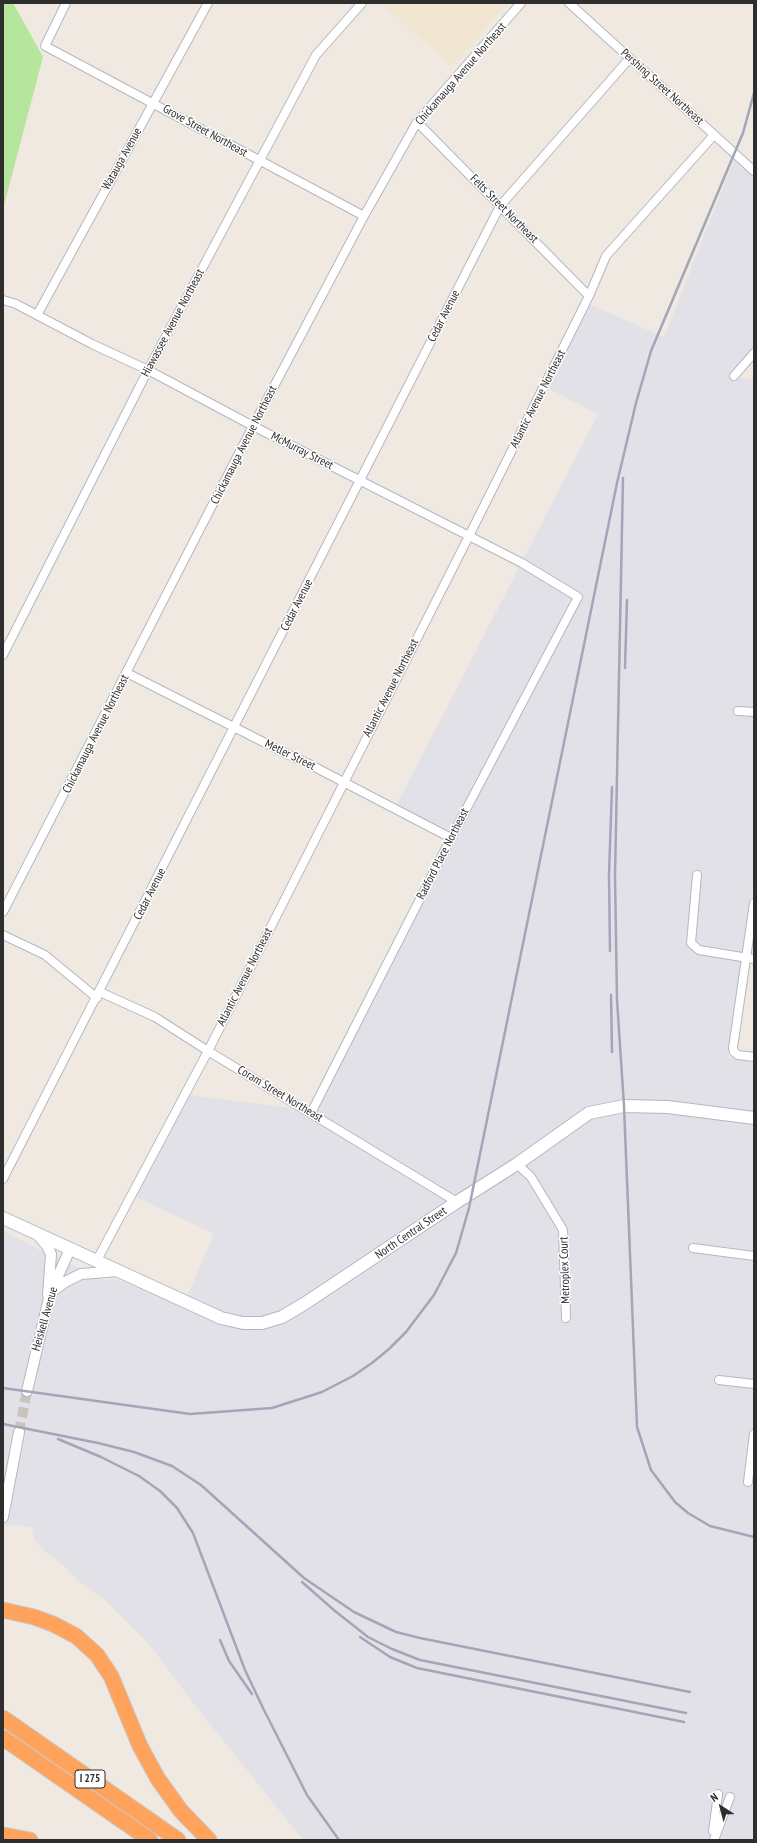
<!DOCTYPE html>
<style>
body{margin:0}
#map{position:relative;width:757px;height:1843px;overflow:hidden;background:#efe9e1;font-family:"PT Sans Narrow",sans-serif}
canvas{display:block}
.frame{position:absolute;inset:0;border:4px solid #2e2e2e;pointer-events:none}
.north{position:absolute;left:701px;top:1787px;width:40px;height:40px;-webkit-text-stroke:3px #fff;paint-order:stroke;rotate:324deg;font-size:11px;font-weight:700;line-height:16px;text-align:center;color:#2e2e2e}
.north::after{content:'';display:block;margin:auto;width:14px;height:18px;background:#2e2e2e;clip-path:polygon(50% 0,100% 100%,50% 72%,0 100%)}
</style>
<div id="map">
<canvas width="757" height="1843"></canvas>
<div class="frame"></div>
<div class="north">N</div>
</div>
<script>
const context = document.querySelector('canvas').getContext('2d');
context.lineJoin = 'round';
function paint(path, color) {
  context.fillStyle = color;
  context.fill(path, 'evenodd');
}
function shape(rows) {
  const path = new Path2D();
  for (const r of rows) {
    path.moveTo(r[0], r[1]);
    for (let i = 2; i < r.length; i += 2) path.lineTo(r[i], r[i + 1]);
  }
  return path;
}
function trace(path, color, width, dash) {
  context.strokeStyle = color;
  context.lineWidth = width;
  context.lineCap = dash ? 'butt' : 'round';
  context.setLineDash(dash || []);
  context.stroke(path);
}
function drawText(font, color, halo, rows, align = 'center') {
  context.font = font + ' "PT Sans Narrow",sans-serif';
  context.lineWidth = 3;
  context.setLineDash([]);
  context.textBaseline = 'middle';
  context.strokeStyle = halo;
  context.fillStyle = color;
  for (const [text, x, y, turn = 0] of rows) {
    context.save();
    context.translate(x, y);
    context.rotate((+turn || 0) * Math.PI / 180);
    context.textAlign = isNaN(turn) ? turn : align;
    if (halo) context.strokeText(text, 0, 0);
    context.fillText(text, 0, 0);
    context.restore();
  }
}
paint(shape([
 [735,158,754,175,754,349,729,377,754,380,754,878,728,1058,754,1061,754,1840,303,1840,194,1704,149,1644,103,1598,80,1582,65,1567,46,1552,34,1540,32,1527,15,1525,3,1527,3,1231,38,1249,105,1280,113,1279,131,1284,183,1306,214,1234,136,1197,188,1095,315,1111,455,838,395,808,598,414,547,388,589,304,664,337]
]), '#e3e1e8');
paint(shape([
 [380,3,508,3,452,66]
]), '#f0e6d1');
paint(shape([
 [3,3,13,3,43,57,3,209]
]), '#b6e59e');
trace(shape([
 [19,1432,27,1391]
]), '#c8c4bd', 10, [10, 5]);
const minor = shape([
 [66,3,45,46,364,216],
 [569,3,754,171],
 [417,122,589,296],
 [3,300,16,304,92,344,148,370,253,426,522,563,578,597,451,838,311,1113],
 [37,315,208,3],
 [734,376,754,353],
 [3,655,148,370,316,55,362,3],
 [127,673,289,755,307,763,451,838],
 [738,711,754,712],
 [697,875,691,943,699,950,754,959],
 [754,903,733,1048,734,1052,738,1055,754,1057],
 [3,912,253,426,364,216,417,122,521,3],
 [3,935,45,955,97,998],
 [100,992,155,1017,208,1051,457,1202],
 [517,1164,531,1177,563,1230,566,1318],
 [3,1179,500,206,630,58],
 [693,1248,754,1256],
 [96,1262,208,1051,469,536,589,296,606,256,714,135],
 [719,1380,754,1384],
 [748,1482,754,1434],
 [713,1831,718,1794],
 [714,1840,730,1797]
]);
const tertiary = shape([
 [37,1234,47,1246,51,1254,48,1295],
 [53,1291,65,1282,81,1274,118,1271],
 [27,1391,50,1294,70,1249],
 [3,1517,19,1432]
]);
const secondary = shape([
 [3,1218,221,1318,243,1323,262,1323,282,1317,304,1304,457,1202,517,1164,589,1113,624,1106,668,1107,754,1118]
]);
const motorway = shape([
 [3,1610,34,1617,53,1624,76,1636,97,1655,111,1676,140,1746,158,1779,181,1811,209,1840],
 [3,1718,178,1840],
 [3,1738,150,1840],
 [3,1835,30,1840]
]);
trace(minor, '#b4b7c1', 10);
trace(tertiary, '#b4b7c1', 12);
trace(secondary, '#b4b7c1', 14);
trace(motorway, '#c9c9c9', 17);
trace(minor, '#fff', 8);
trace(tertiary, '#fff', 10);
trace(secondary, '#fff', 12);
trace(motorway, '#ffa35c', 15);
trace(shape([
 [623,478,615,875,617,1000,624,1106,637,1427,651,1470,675,1502,688,1513,710,1526,754,1537],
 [625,668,627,600],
 [610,951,609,875,612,787],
 [611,995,612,1052],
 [3,1388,190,1414,272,1408,322,1392,353,1376,372,1363,389,1349,406,1332,434,1295,456,1253,469,1208,617,483,636,403,651,351,743,133,754,93],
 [3,1424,98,1443,134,1452,172,1466,201,1485,304,1578,354,1612,396,1632,420,1638,690,1692],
 [58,1439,101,1457,139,1476,160,1491,177,1508,193,1533,245,1670,263,1708,307,1795,339,1840],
 [302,1582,335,1611,368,1637,392,1649,420,1660,686,1713],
 [360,1637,390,1657,417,1668,684,1722],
 [220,1640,229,1661,252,1694]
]), '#a3a6b8', 2.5);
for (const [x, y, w] of [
 [90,1779,30]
]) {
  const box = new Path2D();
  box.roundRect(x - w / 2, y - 9, w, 18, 3);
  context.fillStyle = '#fff';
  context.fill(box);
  trace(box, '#2e2e2e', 1);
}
drawText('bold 11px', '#2e2e2e', null, [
 ["I 275",90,1779]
]);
drawText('12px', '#2e2e2e', '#fff', [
 ["Chickamauga Avenue Northeast",461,74,-49],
 ["Pershing Street Northeast",662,87,42],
 ["Grove Street Northeast",205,131,29],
 ["Watauga Avenue",122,159,-61],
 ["Felts Street Northeast",504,209,45],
 ["Cedar Avenue",444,316,-63],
 ["Hiawassee Avenue Northeast",173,323,-62],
 ["Atlantic Avenue Northeast",538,399,-63],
 ["Chickamauga Avenue Northeast",244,445,-63],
 ["McMurray Street",302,451,27],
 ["Cedar Avenue",297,605,-63],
 ["Atlantic Avenue Northeast",391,688,-63],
 ["Chickamauga Avenue Northeast",96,734,-63],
 ["Metler Street",290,755,26],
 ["Radford Place Northeast",443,854,-63],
 ["Cedar Avenue",150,894,-63],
 ["Atlantic Avenue Northeast",245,977,-63],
 ["Coram Street Northeast",280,1094,31],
 ["North Central Street",411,1233,-34],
 ["Metroplex Court",565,1270,-92],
 ["Heiskell Avenue",45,1319,-74]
]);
</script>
